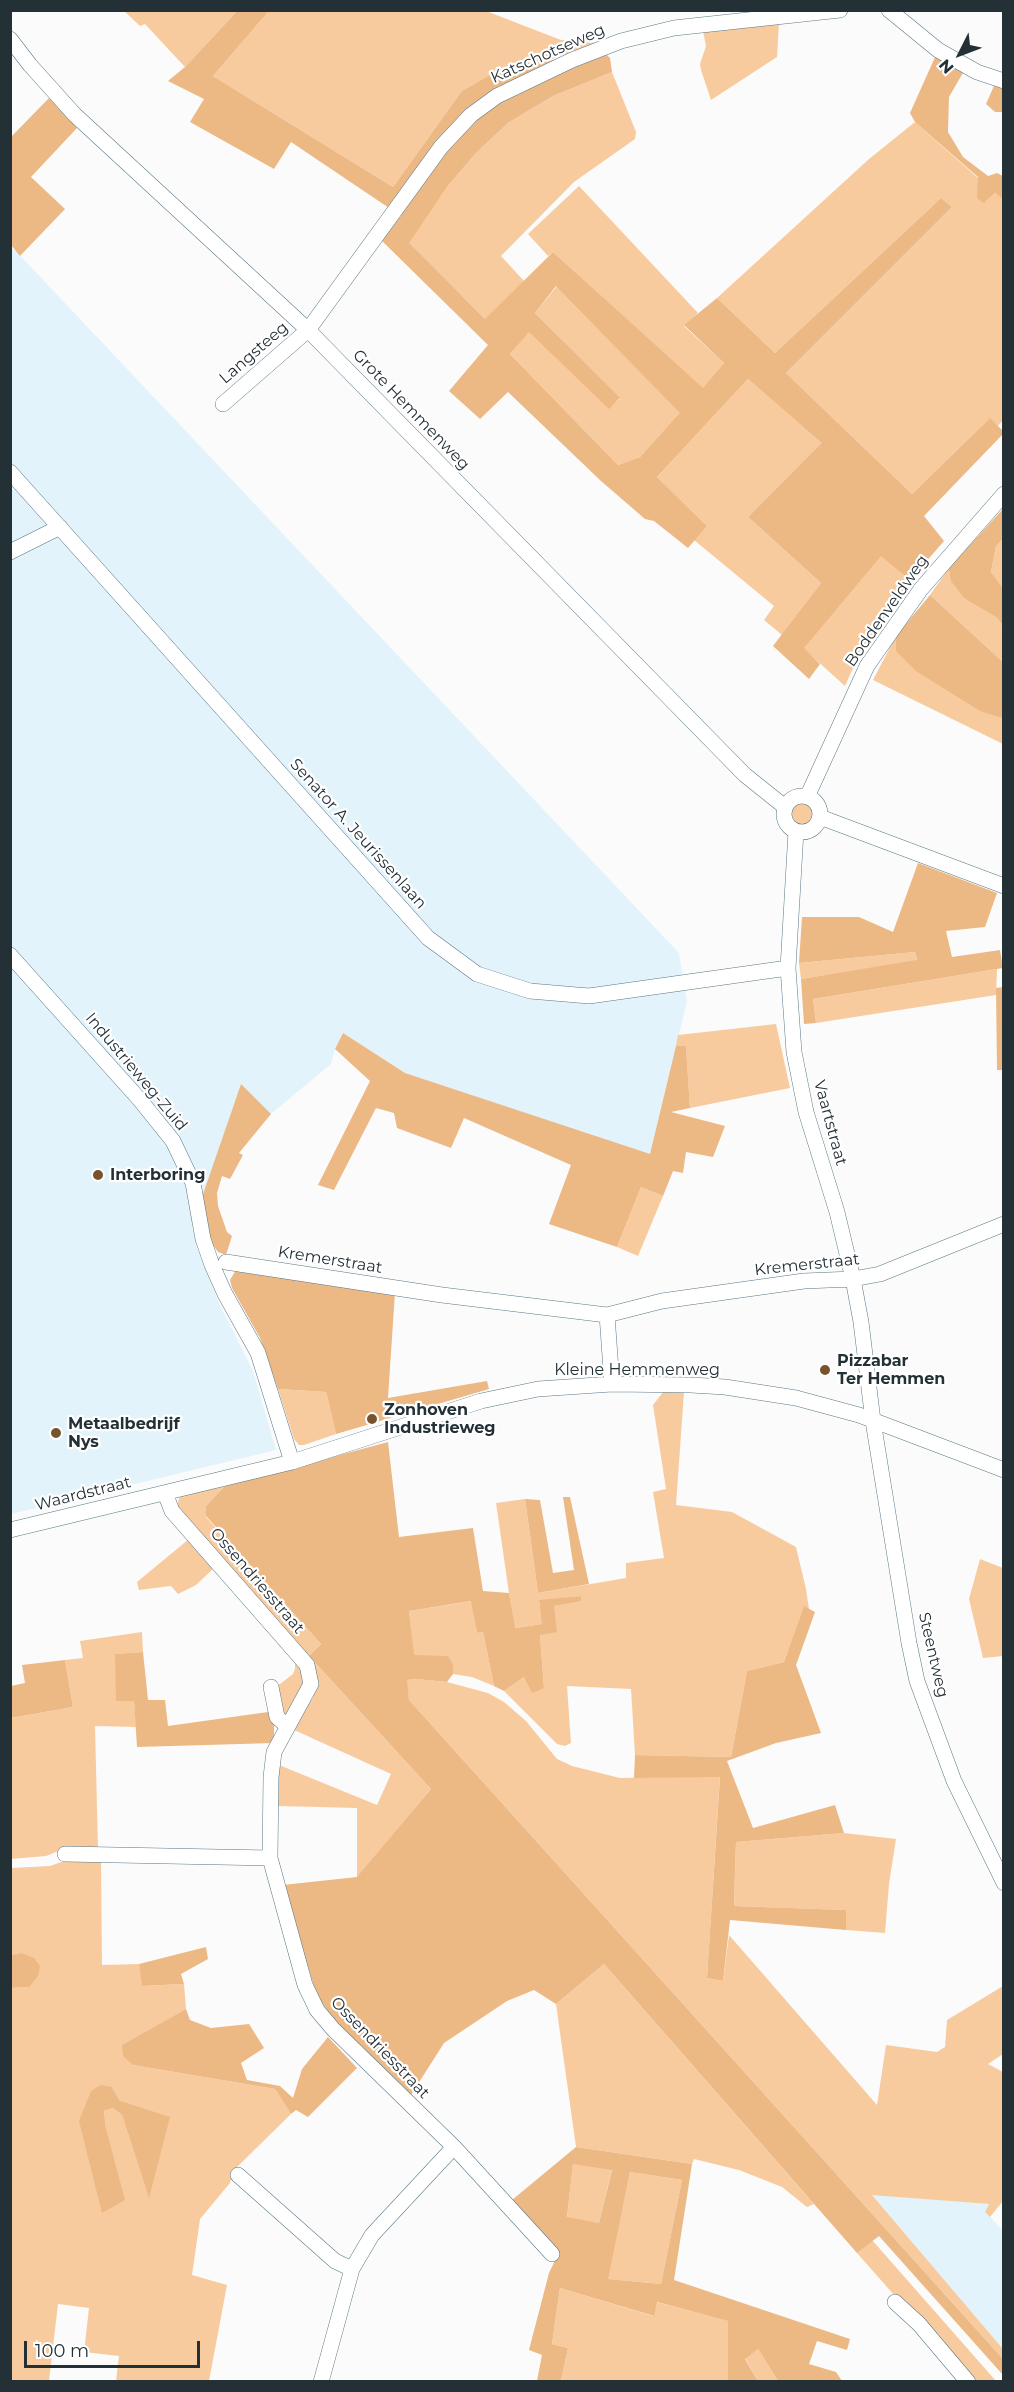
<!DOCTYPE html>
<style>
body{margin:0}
#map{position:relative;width:1014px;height:2392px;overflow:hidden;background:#fbfbfb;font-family:Montserrat,sans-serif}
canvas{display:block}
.frame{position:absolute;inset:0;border:12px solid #233137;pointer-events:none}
.north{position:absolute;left:930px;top:24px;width:60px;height:60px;-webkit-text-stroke:4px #fff;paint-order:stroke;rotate:228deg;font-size:16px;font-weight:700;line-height:24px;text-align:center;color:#233137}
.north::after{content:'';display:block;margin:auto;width:21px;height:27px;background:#233137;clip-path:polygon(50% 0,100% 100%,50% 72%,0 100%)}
.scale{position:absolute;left:24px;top:2341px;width:176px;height:27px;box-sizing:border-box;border:3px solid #233137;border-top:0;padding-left:8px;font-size:18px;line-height:21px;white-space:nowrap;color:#233137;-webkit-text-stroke:4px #fff;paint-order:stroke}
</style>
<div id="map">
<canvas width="1014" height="2392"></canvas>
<div class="frame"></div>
<div class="north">N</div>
<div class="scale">100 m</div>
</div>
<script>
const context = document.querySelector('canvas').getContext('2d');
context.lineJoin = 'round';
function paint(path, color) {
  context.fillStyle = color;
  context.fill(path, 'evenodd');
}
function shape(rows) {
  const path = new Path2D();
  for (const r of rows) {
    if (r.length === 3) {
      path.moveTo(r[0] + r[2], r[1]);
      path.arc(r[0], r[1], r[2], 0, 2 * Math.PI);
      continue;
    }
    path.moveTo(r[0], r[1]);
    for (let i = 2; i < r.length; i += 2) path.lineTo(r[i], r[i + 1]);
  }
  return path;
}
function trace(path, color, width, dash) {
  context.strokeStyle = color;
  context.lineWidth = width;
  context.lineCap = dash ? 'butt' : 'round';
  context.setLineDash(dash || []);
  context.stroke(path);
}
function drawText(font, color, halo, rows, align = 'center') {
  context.font = font + ' Montserrat,sans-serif';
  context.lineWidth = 4.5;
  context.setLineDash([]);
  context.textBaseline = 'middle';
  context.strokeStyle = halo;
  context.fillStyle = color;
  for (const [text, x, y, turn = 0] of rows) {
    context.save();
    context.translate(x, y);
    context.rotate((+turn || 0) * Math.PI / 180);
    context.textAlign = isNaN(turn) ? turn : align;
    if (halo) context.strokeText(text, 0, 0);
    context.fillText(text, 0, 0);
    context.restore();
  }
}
paint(shape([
 [10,245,679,953,687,1001,650,1155,405,1073,343,1033,335,1049,331,1064,271,1114,241,1084,192,1228,197,1248,218,1301,253,1371,276,1450,11,1514],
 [871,2194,989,2204,986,2212,1003,2231,1003,2349]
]), '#e2f3fb');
paint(shape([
 [124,11,237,11,185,67,145,24,140,26],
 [269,11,486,11,561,40,596,43,461,92,393,187,213,76],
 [779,23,777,57,711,100,701,70,700,64,706,46,703,31],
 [612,72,636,132,635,139,574,182,501,256,524,281,486,320,408,243,447,187,476,153,508,123,553,96],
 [915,122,978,178,985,202,995,193,1003,199,1003,420,998,426,989,419,912,494,786,373,952,207,941,198,775,353,717,298,869,159],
 [579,186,698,313,684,326,724,363,703,389,553,252,548,256,528,234],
 [557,286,681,413,640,457,618,465,510,354,529,331,609,408,620,399,535,313],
 [748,379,823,443,748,517,821,583,782,635,764,620,774,606,694,540,707,526,657,477],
 [1003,539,1003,588,991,572,996,546],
 [881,555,910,580,858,657,845,686,803,648],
 [949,568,965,599,997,618,1003,626,1003,662,930,595],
 [896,636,1001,718,1003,715,1003,744,873,680],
 [803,814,11],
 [915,952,917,961,801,979,799,963],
 [997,969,996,995,816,1023,813,999],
 [776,1024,790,1088,690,1108,686,1047,676,1046,678,1035],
 [641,1187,663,1196,638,1256,617,1247],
 [278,1389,326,1392,336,1434,304,1445,299,1445,294,1439],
 [664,1391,684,1392,676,1505,732,1512,796,1547,806,1589,809,1609,804,1607,784,1662,747,1671,731,1757,635,1755,631,1689,567,1686,571,1743,565,1746,557,1744,504,1691,524,1677,544,1688,540,1635,554,1606,581,1600,581,1596,539,1601,543,1624,514,1628,496,1503,525,1499,538,1593,626,1578,626,1563,664,1558,653,1492,666,1489,653,1405],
 [225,1486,206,1506,206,1517,321,1644,309,1656,431,1789,357,1878,357,1808,278,1806,279,1765,377,1805,391,1774,292,1729,313,1698,316,1682,309,1656,177,1508,179,1498,184,1494],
 [189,1539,212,1565,212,1570,196,1585,178,1594,171,1586,139,1590,137,1582],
 [980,1559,1003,1568,1003,1656,983,1658,969,1599],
 [472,1601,477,1633,483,1632,494,1686,472,1677,453,1674,453,1664,413,1655,409,1611],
 [142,1632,143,1652,116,1654,116,1700,134,1700,136,1727,95,1726,98,1849,61,1850,46,1856,11,1859,11,1718,73,1707,65,1660,83,1658,80,1641],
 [295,1660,303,1669,304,1686,287,1714,282,1714,273,1686,280,1684,293,1674,295,1669],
 [416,1679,447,1682,488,1693,504,1702,526,1721,557,1759,572,1766,620,1778,720,1776,707,1978,723,1981,729,1935,877,2105,886,2045,937,2052,945,2047,947,2020,1003,1986,1003,2054,988,2064,1003,2072,1003,2201,990,2217,985,2212,989,2204,872,2195,1003,2349,1003,2359,409,1700,406,1680],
 [844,1833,896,1839,889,1884,885,1933,846,1930,845,1910,734,1906,736,1842],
 [70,1859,101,1859,102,1965,139,1964,143,1986,184,1984,186,2009,123,2045,133,2065,275,2089,291,2114,233,2171,230,2183,200,2219,192,2275,227,2285,209,2381,116,2381,119,2356,84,2352,89,2308,58,2304,49,2381,11,2381,10,1988,29,1987,21,1953,11,1955,11,1868,50,1866],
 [112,2087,120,2101,149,2197,122,2115,113,2108,104,2111,106,2129,91,2091],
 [604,1964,814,2204,807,2207,782,2187,739,2170,694,2159,692,2164,576,2147,556,2004],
 [573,2163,612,2169,599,2223,567,2218],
 [630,2172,682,2180,661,2284,607,2279],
 [872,2240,996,2381,970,2381,857,2253],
 [560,2288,653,2316,656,2302,729,2321,728,2381,561,2381,568,2348,552,2344],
 [758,2349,778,2381,758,2381,745,2358]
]), '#f8cb9e');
paint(shape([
 [237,11,269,11,213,76,393,187,461,92,492,74,553,60,556,72,605,53,610,58,612,72,553,96,508,123,476,153,447,187,409,243,485,319,553,252,703,388,724,363,684,325,717,298,775,353,941,198,952,207,786,373,912,494,990,418,1003,431,1003,434,924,516,944,541,910,580,881,556,804,648,820,664,809,679,773,646,821,583,748,517,822,443,748,379,657,477,707,526,688,548,654,521,645,519,601,481,508,392,480,419,449,391,488,345,381,240,401,216,291,142,274,169,190,122,204,99,168,81,185,67],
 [556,286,680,413,640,457,618,465,510,354,529,332,609,409,620,398,535,313],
 [936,55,964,71,949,97,948,132,963,157,988,176,997,173,1003,176,1003,199,995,193,984,203,977,198,978,177,915,122,910,113],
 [994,86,1003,88,1003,112,995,112,986,104],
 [49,98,77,128,31,177,65,209,20,256,11,245,11,137],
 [1003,509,1003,539,996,546,991,572,1003,588,1003,626,997,618,965,599,951,581,949,568],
 [930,595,1003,662,1003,715,1002,718,980,711,916,671,896,651,896,636],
 [918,863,997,893,985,927,946,931,952,957,1000,950,1003,968,813,999,816,1023,804,1024,801,979,917,960,915,952,799,963,802,917,859,917,893,932],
 [1003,987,1003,1070,997,1070,996,988],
 [343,1033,405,1073,650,1154,676,1046,686,1046,690,1108,671,1112,725,1126,713,1157,686,1152,683,1173,673,1171,663,1196,641,1187,617,1247,549,1224,571,1165,464,1118,451,1148,397,1128,394,1113,376,1108,334,1190,318,1185,370,1081,335,1049],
 [241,1084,271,1114,239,1153,243,1155,230,1179,222,1176,217,1193,218,1206,227,1232,232,1236,226,1255,218,1252,211,1242,201,1200],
 [236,1270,395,1292,388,1398,487,1381,489,1389,336,1434,326,1392,278,1389,260,1338,232,1288,230,1280],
 [388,1442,399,1537,473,1528,483,1591,509,1593,515,1628,542,1624,539,1600,581,1596,581,1601,554,1606,557,1632,540,1635,544,1688,532,1693,524,1677,504,1691,494,1686,483,1632,477,1633,471,1601,409,1611,414,1655,448,1656,453,1664,453,1674,447,1682,416,1679,407,1680,409,1700,1003,2359,1003,2375,879,2236,857,2253,604,1964,556,2004,534,1990,507,2001,444,2043,409,2098,336,2022,317,1996,283,1885,357,1877,431,1789,309,1656,321,1644,206,1516,206,1506,225,1486],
 [563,1497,570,1497,589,1584,538,1593,525,1499,540,1500,553,1573,574,1570],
 [804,1606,815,1612,796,1665,821,1733,776,1743,727,1761,753,1828,835,1805,844,1833,736,1842,734,1906,846,1910,846,1930,730,1920,723,1981,707,1978,720,1777,634,1778,635,1755,731,1757,747,1671,784,1662],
 [143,1652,148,1700,165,1700,168,1726,268,1712,274,1726,274,1743,137,1747,134,1701,116,1701,115,1654],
 [65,1660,73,1707,11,1718,11,1686,25,1683,22,1665],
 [206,1947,208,1959,181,1974,184,1984,142,1986,139,1964],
 [21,1953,34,1958,40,1966,38,1976,29,1987,11,1988,11,1955],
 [186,2009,190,2020,211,2028,249,2024,264,2048,241,2063,247,2080,280,2086,293,2098,302,2069,328,2037,357,2068,308,2117,296,2110,291,2114,275,2089,133,2065,123,2056,122,2045],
 [101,2085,112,2087,120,2101,170,2117,149,2198,122,2115,113,2108,104,2111,106,2129,125,2200,102,2213,79,2121,91,2091],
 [576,2147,692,2164,674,2280,850,2339,847,2350,817,2341,809,2364,836,2372,842,2381,778,2381,758,2349,745,2359,758,2381,728,2381,728,2321,657,2302,654,2316,560,2288,552,2344,568,2348,561,2381,537,2381,542,2355,529,2350,549,2273,559,2252,512,2200],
 [573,2164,612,2170,599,2223,567,2217],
 [630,2172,682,2180,661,2284,608,2279]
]), '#ecb884');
const minor = shape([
 [889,10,938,50,977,72,1004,81],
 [10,39,30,65,75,115,308,330,745,775,785,807],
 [223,404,308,330,441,147,471,115,497,96,572,60,621,41,674,28,840,10],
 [10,472,428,938,477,974,530,991,589,996,788,968],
 [10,552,60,527],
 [802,814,18],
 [807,797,867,666,921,589,1004,494],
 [820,817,1004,886],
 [796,831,788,968,794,1052,806,1112,837,1212,853,1279,861,1322,873,1421,909,1643,917,1681,954,1781,1004,1883],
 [10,955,140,1100,173,1141,193,1183,203,1239,212,1265,225,1294,258,1353,292,1462],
 [226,1262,442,1295,607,1315,662,1301,804,1281,853,1279,880,1274,1004,1224],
 [607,1315,612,1384],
 [165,1493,172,1511,307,1665,311,1684,274,1752,271,1777,270,1858,305,1985,317,2010,333,2029,454,2147,552,2254],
 [10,1530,292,1462,481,1401,538,1389,612,1384,691,1385,725,1387,796,1398,859,1415,1004,1470],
 [271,1687,277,1717,287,1726],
 [65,1854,270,1858],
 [238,2175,335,2261,352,2269],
 [895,2302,919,2324,968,2382],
 [321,2382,352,2269,372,2235,454,2147]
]);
trace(minor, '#587886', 16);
trace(minor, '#fff', 15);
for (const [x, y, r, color] of [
 [98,1175,6,"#78542e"],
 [825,1370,6,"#78542e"],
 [372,1419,6,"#78542e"],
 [56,1433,6,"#78542e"]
]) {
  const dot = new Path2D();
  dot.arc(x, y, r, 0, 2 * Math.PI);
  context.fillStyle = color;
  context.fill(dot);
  trace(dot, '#fff', 2);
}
drawText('16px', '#233137', '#fff', [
 ["Katschotseweg",548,54,-24],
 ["Langsteeg",254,353,-41],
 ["Grote Hemmenweg",411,410,46],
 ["Boddenveldweg",887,611,-55],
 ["Senator A. Jeurissenlaan",358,834,48],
 ["Industrieweg-Zuid",136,1072,50],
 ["Vaartstraat",830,1123,75],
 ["Kremerstraat",330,1260,9],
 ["Kremerstraat",807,1265,-6],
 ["Kleine Hemmenweg",637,1370],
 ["Waardstraat",83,1494,-14],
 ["Ossendriesstraat",257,1581,49],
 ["Steentweg",933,1655,77],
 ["Ossendriesstraat",380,2048,46]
]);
drawText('bold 16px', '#233137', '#fff', [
 ["Interboring",110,1175],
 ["Pizzabar",837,1361],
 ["Ter Hemmen",837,1379],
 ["Zonhoven",384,1410],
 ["Industrieweg",384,1428],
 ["Metaalbedrijf",68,1424],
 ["Nys",68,1442]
], 'left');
</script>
